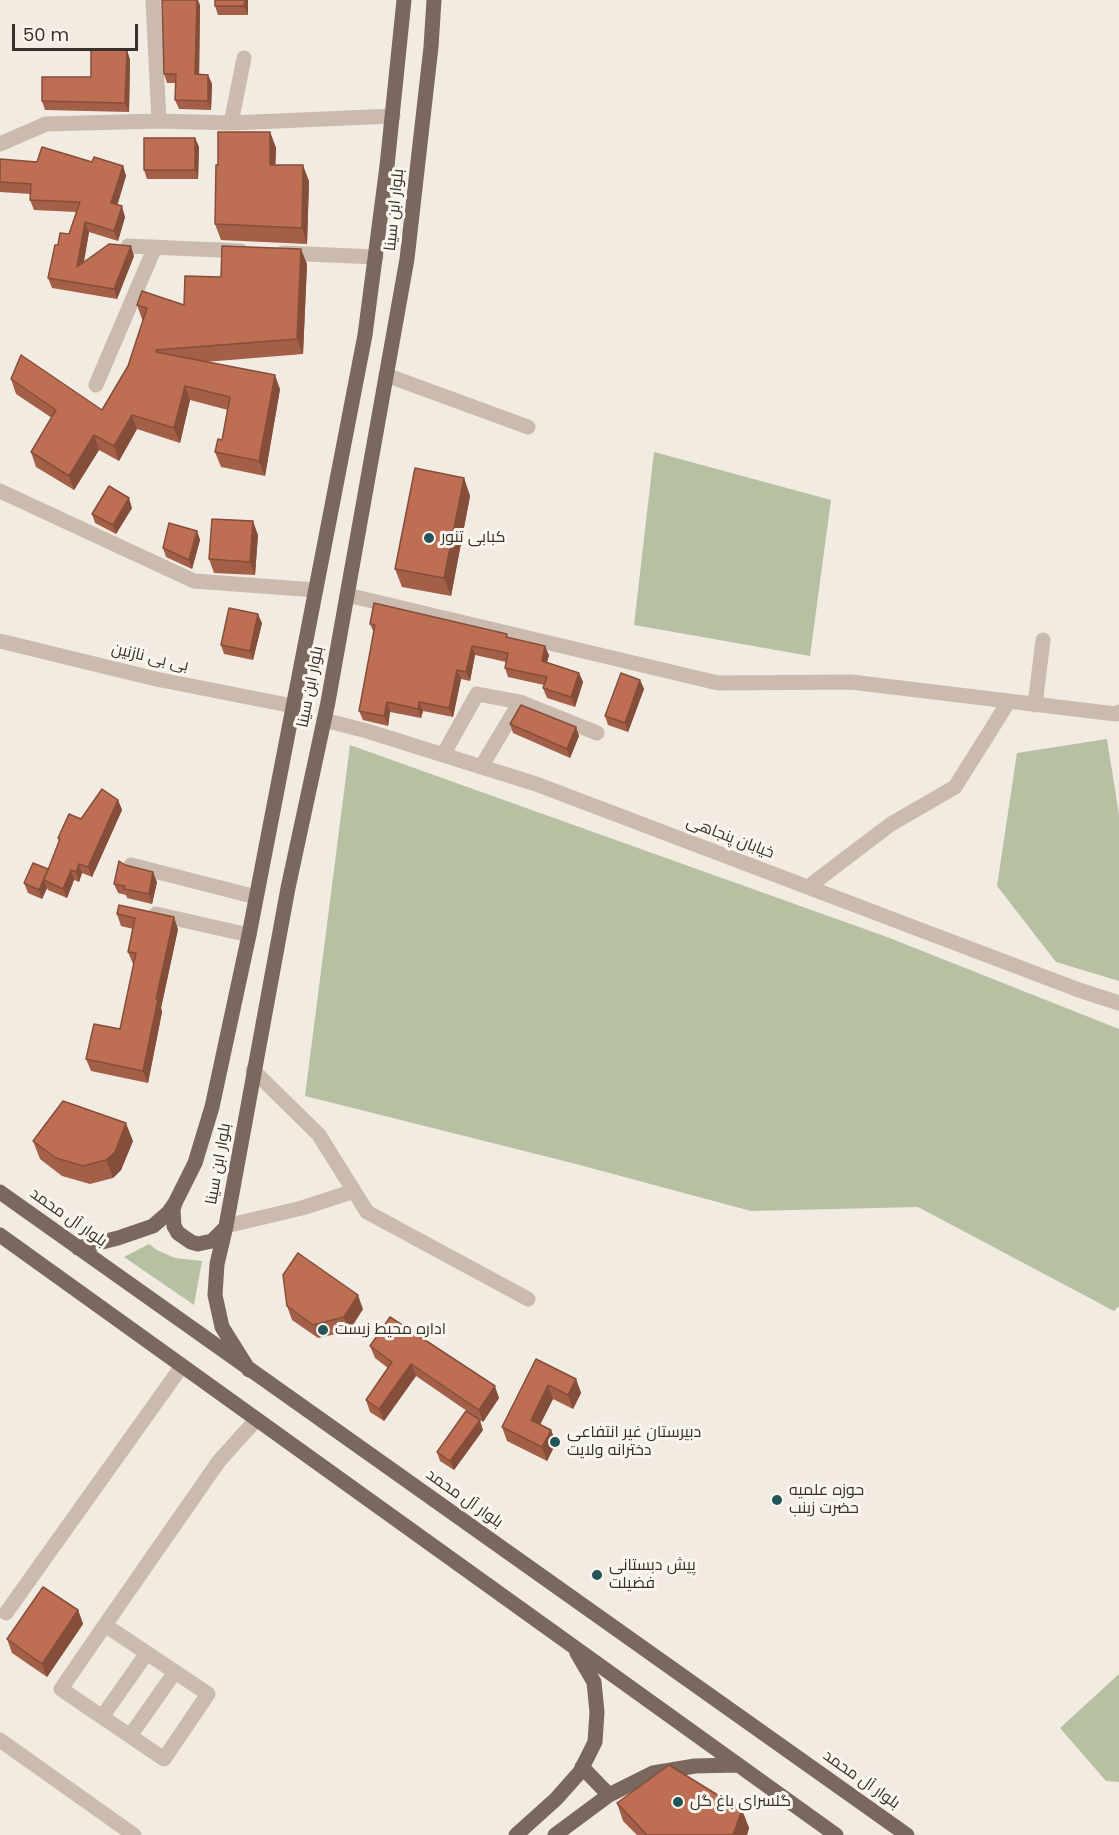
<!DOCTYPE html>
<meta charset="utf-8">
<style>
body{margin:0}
#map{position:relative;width:1119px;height:1835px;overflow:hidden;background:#f2ebe2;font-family:Poppins,sans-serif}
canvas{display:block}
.scale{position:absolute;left:12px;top:24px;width:126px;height:27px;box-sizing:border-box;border:3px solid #39302c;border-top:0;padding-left:8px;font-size:18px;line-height:21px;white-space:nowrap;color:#39302c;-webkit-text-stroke:4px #faf5ee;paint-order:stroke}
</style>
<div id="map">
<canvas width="1119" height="1835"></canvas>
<div class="scale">50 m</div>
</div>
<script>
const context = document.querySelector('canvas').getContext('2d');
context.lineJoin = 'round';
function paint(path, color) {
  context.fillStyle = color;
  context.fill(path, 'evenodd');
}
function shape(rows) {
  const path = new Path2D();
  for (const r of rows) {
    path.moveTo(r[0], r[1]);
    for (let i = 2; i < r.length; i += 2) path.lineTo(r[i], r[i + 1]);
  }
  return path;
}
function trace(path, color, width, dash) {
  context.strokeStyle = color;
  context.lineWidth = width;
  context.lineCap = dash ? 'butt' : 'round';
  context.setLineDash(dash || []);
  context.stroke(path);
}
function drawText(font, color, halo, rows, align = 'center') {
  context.font = font + ' Poppins,Cairo,sans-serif';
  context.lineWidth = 6;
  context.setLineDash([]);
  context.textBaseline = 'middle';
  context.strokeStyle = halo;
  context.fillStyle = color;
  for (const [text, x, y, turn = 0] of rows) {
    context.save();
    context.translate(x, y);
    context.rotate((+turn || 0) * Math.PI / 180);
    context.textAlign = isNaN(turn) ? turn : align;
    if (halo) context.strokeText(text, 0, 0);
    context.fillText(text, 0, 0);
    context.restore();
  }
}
paint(shape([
 [654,452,831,500,810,656,634,625],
 [1107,739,1119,815,1119,981,1056,962,997,886,1017,753],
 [350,745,887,937,1119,1029,1119,1306,1114,1311,918,1207,751,1211,572,1163,305,1096],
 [149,1244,157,1250,175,1258,202,1261,194,1305,124,1257],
 [1119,1674,1119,1782,1106,1781,1060,1728]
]), '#b6c1a2');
trace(shape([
 [153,0,159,121],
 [231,123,244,58],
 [0,144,46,124,159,121,231,123,393,116],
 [128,246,241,251],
 [283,253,376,257],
 [386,375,528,427],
 [96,385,155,247],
 [0,491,194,581,316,590],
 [347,595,718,683,851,682,1116,714,1119,712],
 [0,641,156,679,293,706],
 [520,702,597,733],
 [1035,705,1043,640],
 [324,720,367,731,536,784,1079,990,1119,1003],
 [443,755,477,694,520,702,481,767],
 [131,865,256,897],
 [808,887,891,824,955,787,1009,701],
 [156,914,249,935],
 [253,1070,319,1135,367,1212,528,1299],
 [226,1226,302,1208,354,1191],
 [6,1613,182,1366],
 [105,1625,208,1694,164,1759,61,1689,105,1625,219,1461,256,1420],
 [102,1717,147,1653],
 [130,1736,175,1672],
 [0,1740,134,1835]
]), '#cabbae', 15);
trace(shape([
 [0,1192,907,1835],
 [175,1203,173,1210,174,1226,178,1233,191,1242,198,1244,212,1241,225,1228],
 [0,1235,836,1835],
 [78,1248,118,1238,153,1226,168,1213,175,1203,195,1163,212,1107,249,935,365,335,387,166,404,0],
 [249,1370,222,1327,215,1295,217,1264,226,1226,288,888,328,702,407,259,431,47,434,0],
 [582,1767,609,1795],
 [516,1835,556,1799,580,1772,595,1742,597,1712,594,1682,577,1653],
 [555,1835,609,1795,653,1773,695,1766,737,1765]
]), '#7a685e', 15);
paint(shape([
 [248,0,248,15,218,15,215,6],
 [200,5,199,74,208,75,212,84,211,110,179,109,175,100,176,83,167,83,164,74],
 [127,50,130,60,129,112,45,110,42,101,91,77],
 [270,132,276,148,275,165,309,181,307,244,221,240,215,224,218,165],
 [195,138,199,147,198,179,147,179,144,170],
 [0,159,37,162,92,162,123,166,126,176,117,205,125,217,118,241,89,232,84,262,134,256,117,299,52,288,48,278,58,245,69,234,76,212,34,210,30,200,31,194,0,192],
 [307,264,303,354,205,362,280,389,265,476,221,467,215,452,222,440,228,410,190,400,180,443,137,429,119,461,99,450,74,490,36,467,31,452,52,418,16,394,11,379,102,410,128,366,143,320,142,319,137,305,184,305,221,277],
 [464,478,470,496,451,596,402,587,395,569],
 [132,508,116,534,95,523,92,514],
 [197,531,200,540,192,569,166,557,163,548],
 [258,535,255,575,214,573,209,559],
 [262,623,253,660,224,654,221,645],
 [370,624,507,634,508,638,549,655,547,662,579,673,583,682,575,707,547,698,543,688,544,685,508,677,505,668,506,662,475,655,470,681,461,679,453,717,423,711,421,718,390,712,388,726,363,720,359,711,374,633],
 [640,680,644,689,628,732,608,725,605,716],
 [510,724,576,727,579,736,570,758,513,733],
 [118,800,122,810,92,877,82,873,79,882,74,880,67,898,48,890,47,888,42,899,28,893,24,883,48,870,59,841,58,838,81,819],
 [125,865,157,882,152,904,127,898,126,895,118,893,114,884],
 [119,905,178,929,161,1008,162,1012,148,1083,91,1071,86,1059,120,1029,134,964,133,964,128,952,133,929,121,926,117,914],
 [33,1141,133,1141,121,1170,113,1178,90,1184,62,1176,40,1159],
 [287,1306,363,1309,349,1331,318,1338,292,1320],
 [370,1346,499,1398,483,1422,416,1376,384,1421,370,1412,366,1400,388,1368,375,1358],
 [536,1359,576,1379,581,1393,573,1409,553,1399,540,1424,551,1430,556,1443,547,1461,507,1441,502,1427],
 [483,1430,454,1470,440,1461,437,1452],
 [78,1610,83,1624,47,1677,12,1653,7,1639],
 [617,1803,742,1810,749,1828,747,1835,637,1835,623,1821]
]), '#a35f47');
paint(shape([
 [197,0,198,0,200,5,199,84,195,74],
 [245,0,248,0,248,15,244,6],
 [127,50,130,60,129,112,125,103],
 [208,75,212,84,211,110,208,101],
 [270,132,276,148,275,181,270,165],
 [195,138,199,147,198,179,195,170],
 [303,165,309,181,307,244,302,228],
 [123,166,126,176,115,213,111,203],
 [122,206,125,217,118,241,114,231],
 [85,222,89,232,81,277,77,267],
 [131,246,134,256,117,299,114,289],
 [301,249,307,264,303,354,297,339],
 [275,375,280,389,265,476,259,461],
 [185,386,190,400,180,443,174,428],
 [132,415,137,429,119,461,114,446],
 [94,435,99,450,74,490,69,476],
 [464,478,470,496,451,596,444,578],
 [129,498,132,508,116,534,113,525],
 [253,521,258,535,255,575,250,562],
 [197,531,200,540,192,569,189,560],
 [258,614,262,623,253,660,250,651],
 [472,646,475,655,470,681,466,672],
 [545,646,549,655,545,670,542,661],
 [457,670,461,679,453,717,449,708],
 [579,673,583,682,575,707,571,697],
 [640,680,644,689,628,732,625,723],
 [387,702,390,712,388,726,384,716],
 [419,702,423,711,421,718,418,709],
 [576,727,579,736,570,758,567,749],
 [118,800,122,810,92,877,88,867],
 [79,864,82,873,79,882,76,872],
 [48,869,44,880,47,888,42,899,39,890],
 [71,870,74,880,67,898,63,889],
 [153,872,157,882,152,904,149,894],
 [174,917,178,929,161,1008,162,1012,148,1083,143,1071,156,999],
 [126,1123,133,1141,121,1170,113,1178,106,1160],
 [358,1295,363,1309,349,1331,344,1317],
 [411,1364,416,1376,384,1421,379,1409],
 [576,1379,581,1393,573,1409,568,1395],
 [548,1385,553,1399,536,1433,531,1420],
 [495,1386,499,1398,483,1422,479,1410],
 [480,1420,483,1430,454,1470,450,1461],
 [551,1430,556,1443,547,1461,542,1447],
 [78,1610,83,1624,47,1677,42,1664],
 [742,1810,749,1828,747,1835,733,1835]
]), '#854e3a');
const building = shape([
 [162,0,197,0,195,74,208,75,208,101,175,100,176,74,164,74,162,0],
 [215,0,245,0,244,6,215,6,215,0],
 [91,50,127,50,125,103,42,101,42,77,91,77,91,50],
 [218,132,270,132,270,165,303,165,302,228,215,224,216,165,218,165,218,132],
 [144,138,195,138,195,170,144,170,144,138],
 [42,147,92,162,94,157,123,166,111,203,122,206,114,231,85,222,77,267,109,244,131,246,114,289,48,278,55,245,58,245,60,233,69,234,80,202,30,200,31,184,0,182,0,159,37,162,42,147],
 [222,246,301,249,297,339,156,350,156,352,275,375,259,461,215,452,218,439,222,440,230,397,185,386,174,428,132,415,114,446,94,435,69,476,31,452,56,410,11,379,21,355,102,410,128,366,147,308,137,305,142,291,184,305,185,276,221,277,222,246],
 [415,468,464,478,444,578,395,569,415,468],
 [109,486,129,498,113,525,92,514,109,486],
 [212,519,253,521,250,562,209,559,212,519],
 [169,523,197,531,189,560,163,548,169,523],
 [374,603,507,634,506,637,545,646,542,661,579,673,571,697,543,688,547,677,505,668,508,653,472,646,466,672,457,670,449,708,419,702,418,709,387,702,384,716,359,711,375,625,370,624,374,603],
 [229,608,258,614,250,651,221,645,229,608],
 [621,673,640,680,625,723,605,716,621,673],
 [521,705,576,727,567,749,510,724,521,705],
 [102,789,118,800,88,867,79,864,76,872,71,870,63,889,44,880,60,839,58,838,69,814,81,819,102,789],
 [119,861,125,865,153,872,149,894,124,889,125,886,114,884,119,861],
 [33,863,48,869,39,890,24,883,33,863],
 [119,905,174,917,156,999,158,999,143,1071,86,1059,94,1024,120,1029,136,953,128,952,135,918,117,914,119,905],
 [63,1101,126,1123,115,1152,106,1160,83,1166,56,1158,33,1141,63,1101],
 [298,1253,358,1295,344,1317,313,1325,287,1306,283,1275,298,1253],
 [390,1317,495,1386,479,1410,411,1364,379,1409,366,1400,392,1362,370,1346,390,1317],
 [536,1359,576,1379,568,1395,548,1385,531,1420,551,1430,542,1447,502,1427,536,1359],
 [466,1411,480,1420,450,1461,437,1452,466,1411],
 [43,1587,78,1610,42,1664,7,1639,43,1587],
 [669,1765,742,1810,733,1835,647,1835,617,1803,669,1765]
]);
paint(building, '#be6f53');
trace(building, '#854e3a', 1.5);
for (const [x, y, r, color] of [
 [429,538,6,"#235458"],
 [323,1330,6,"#235458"],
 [555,1442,6,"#235458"],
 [777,1500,6,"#235458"],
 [597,1575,6,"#235458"],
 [678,1802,6,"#235458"]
]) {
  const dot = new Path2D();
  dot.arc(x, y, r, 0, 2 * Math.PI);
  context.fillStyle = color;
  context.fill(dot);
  trace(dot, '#faf5ee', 2);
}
drawText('16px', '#39302c', '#faf5ee', [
 ["بلوار ابن سینا",395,210,-84],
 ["بی بی نازنین",150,658,13],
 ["بلوار ابن سینا",311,687,-79],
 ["خیابان پنجاهی",730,838,21],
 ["بلوار ابن سینا",219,1164,-80],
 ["بلوار آل محمد",68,1218,35],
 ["بلوار آل محمد",464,1499,35],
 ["بلوار آل محمد",861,1780,35]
]);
drawText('16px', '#39302c', '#faf5ee', [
 ["کبابی تنور",441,538],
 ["اداره محیط زیست",335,1330],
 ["دبیرستان غیر انتفاعی",567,1433],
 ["دخترانه ولایت",567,1451],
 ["حوزه علمیه",789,1491],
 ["حضرت زینب",789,1509],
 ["پیش دبستانی",609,1566],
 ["فضیلت",609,1584],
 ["گلسرای باغ گل",690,1802]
], 'left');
</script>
